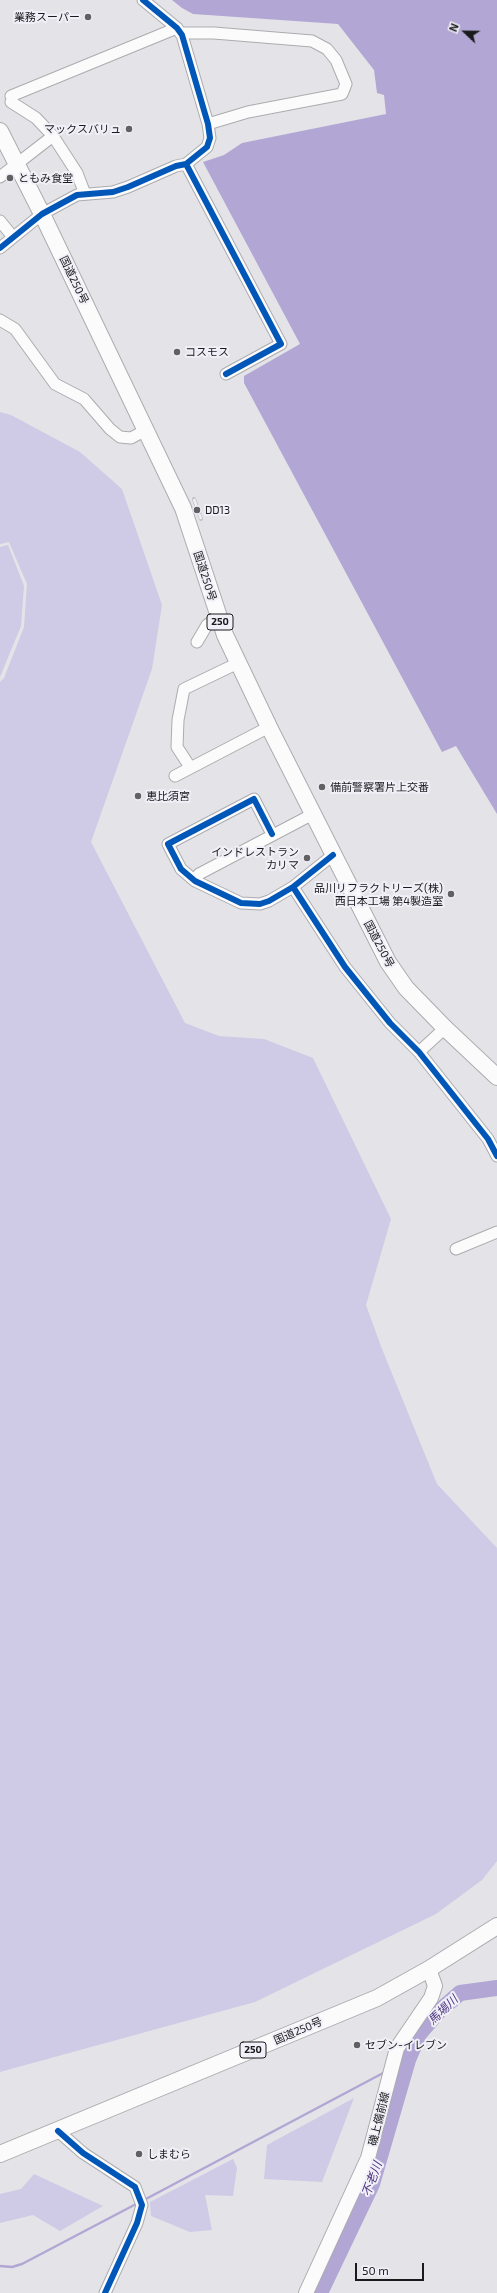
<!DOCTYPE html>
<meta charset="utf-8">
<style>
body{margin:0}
#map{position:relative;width:497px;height:2293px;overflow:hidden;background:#e4e4e8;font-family:"Exo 2",sans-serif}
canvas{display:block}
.north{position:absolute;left:445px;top:12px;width:40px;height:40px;-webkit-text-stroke:3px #f1eff7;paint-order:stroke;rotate:292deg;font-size:11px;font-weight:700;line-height:16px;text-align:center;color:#1a1a1d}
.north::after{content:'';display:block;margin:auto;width:14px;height:18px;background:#1a1a1d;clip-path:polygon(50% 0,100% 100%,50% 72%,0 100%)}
.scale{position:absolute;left:355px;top:2263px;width:69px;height:18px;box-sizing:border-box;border:2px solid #1a1a1d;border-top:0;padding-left:5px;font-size:12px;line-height:14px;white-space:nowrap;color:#1a1a1d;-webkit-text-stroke:3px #f1eff7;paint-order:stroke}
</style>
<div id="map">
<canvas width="497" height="2293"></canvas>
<div class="north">N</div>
<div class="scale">50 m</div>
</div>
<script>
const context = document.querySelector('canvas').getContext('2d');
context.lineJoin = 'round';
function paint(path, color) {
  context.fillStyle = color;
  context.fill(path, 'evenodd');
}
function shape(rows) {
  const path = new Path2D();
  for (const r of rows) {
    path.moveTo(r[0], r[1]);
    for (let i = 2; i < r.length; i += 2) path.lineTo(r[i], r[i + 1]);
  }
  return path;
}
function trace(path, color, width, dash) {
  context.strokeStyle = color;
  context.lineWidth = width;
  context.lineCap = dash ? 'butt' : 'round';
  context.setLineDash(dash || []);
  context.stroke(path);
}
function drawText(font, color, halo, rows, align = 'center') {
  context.font = font + ' "Exo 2","Noto Sans JP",sans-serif';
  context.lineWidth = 4;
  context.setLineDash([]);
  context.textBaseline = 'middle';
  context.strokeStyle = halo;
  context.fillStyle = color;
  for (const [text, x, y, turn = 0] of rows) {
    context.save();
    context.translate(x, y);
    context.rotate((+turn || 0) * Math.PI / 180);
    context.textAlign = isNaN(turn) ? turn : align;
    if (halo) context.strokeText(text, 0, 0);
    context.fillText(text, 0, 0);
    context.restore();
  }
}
paint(shape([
 [0,412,11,415,80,452,122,489,162,605,152,669,91,842,185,1023,219,1036,264,1039,313,1058,391,1219,366,1305,382,1349,437,1484,497,1548,497,1861,482,1880,436,1914,255,2002,0,2072,0,682,4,678,24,627,27,584,9,542,0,544],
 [8,545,24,586,21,626,0,677,0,547],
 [354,2098,322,2182,264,2179,267,2145],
 [233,2159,237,2168,233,2196,205,2195,212,2230,190,2232,151,2216,150,2202],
 [34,2174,103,2206,60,2231,33,2215,0,2223,0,2194,21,2189]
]), '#cfcae5');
paint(shape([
 [172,0,497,0,497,814,456,746,442,752,244,383,244,376,300,344,203,162,224,155,242,143,386,114,384,95,377,93,374,70,338,24,193,14,182,8]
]), '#b2a7d4');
trace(shape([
 [398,2065,408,2060],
 [144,2200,385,2072],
 [0,2266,12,2267,22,2264,138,2203]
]), '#b2a7d4', 2.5);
trace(shape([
 [320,2293,372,2184,408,2060,419,2034,438,2012,460,1993,497,1988]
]), '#b2a7d4', 16);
const minor = shape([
 [180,33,214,33,312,41,327,49,336,60,346,84,342,94,248,112,208,124],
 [11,96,177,28],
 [11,102,36,118,53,136,77,173,85,194],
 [186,164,281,344,226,374],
 [0,177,53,136],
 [0,221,13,237],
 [0,248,42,214,77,195,113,192,128,187,176,166,186,164,207,147,210,138,208,124,182,35,177,28,143,0],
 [0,320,15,329,55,384,84,399,110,429,120,437,131,438,146,430],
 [197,642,207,625,219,617],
 [190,767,177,747,178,720,184,689,238,663],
 [175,776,269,727],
 [272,834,254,799,168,844,181,869,195,881,241,903,260,904,269,901,293,887,333,855],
 [195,881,199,874,313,814],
 [293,887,345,967,390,1023,419,1052,488,1139,497,1156],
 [419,1052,445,1028],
 [456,1249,497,1232],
 [58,2131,83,2153,135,2187,142,2205,137,2223,105,2293]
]);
const major = shape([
 [306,2293,368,2158,397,2048,431,1998,435,1986,429,1969]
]);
const highway = shape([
 [0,131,42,214,183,508,225,635,269,727,388,962,406,988,445,1028,497,1077],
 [0,2154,377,1998,429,1969,497,1926]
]);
trace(minor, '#acacaf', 13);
trace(major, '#acacaf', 16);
trace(highway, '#acacaf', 18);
trace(minor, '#fbfbfc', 11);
trace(major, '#fbfbfc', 14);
trace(highway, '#fbfbfc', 16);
const rail = shape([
 [194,499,201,519]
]);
trace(rail, '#c3c3c4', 4);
trace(rail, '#f1eff7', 2.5, [8]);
trace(shape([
 [186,164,281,344,226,374],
 [0,248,42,214,77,195,113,192,128,187,176,166,186,164,207,147,210,138,208,124,182,35,177,28,143,0],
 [272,834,254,799,168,844,181,869,195,881,241,903,260,904,269,901,293,887,333,855],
 [293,887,345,967,390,1023,419,1052,488,1139,497,1156],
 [58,2131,83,2153,135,2187,142,2205,137,2223,105,2293]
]), '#0057b8', 6);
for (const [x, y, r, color] of [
 [88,17,4,"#616164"],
 [129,129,4,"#616164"],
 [10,178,4,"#616164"],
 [177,352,4,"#616164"],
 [197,510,4,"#616164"],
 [322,787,4,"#616164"],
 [138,796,4,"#616164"],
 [307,858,4,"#616164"],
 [451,894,4,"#616164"],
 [357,2045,4,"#616164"],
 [139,2154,4,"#616164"]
]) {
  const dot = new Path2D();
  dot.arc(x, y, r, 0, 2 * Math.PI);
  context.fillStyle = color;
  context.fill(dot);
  trace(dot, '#f1eff7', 1.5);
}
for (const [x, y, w] of [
 [220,622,26],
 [253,2050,26]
]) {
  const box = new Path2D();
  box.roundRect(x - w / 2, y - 8, w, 16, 3);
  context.fillStyle = '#f1eff7';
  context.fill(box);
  trace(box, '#1a1a1d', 1);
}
drawText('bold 10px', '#1a1a1d', null, [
 ["250",220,622],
 ["250",253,2050]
]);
drawText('11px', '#1a1a1d', '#f1eff7', [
 ["業務スーパー",80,17,"right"],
 ["マックスバリュ",121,129,"right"],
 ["ともみ食堂",18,178],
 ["コスモス",185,352],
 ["DD13",205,510],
 ["備前警察署片上交番",330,787],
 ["恵比須宮",146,796],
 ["インドレストラン",299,852,"right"],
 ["カリマ",299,865,"right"],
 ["品川リフラクトリーズ(株)",443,888,"right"],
 ["西日本工場 第4製造室",443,901,"right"],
 ["セブン-イレブン",365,2045],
 ["しまむら",147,2154]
], 'left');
drawText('11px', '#1a1a1d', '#f1eff7', [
 ["国道250号",74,280,64],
 ["国道250号",205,576,72],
 ["国道250号",379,944,62],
 ["国道250号",298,2031,-23],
 ["磯上備前線",379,2119,-76]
]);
drawText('italic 12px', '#4e3781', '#f1eff7', [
 ["馬場川",443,2010,-44],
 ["不老川",372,2179,-70]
]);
</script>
